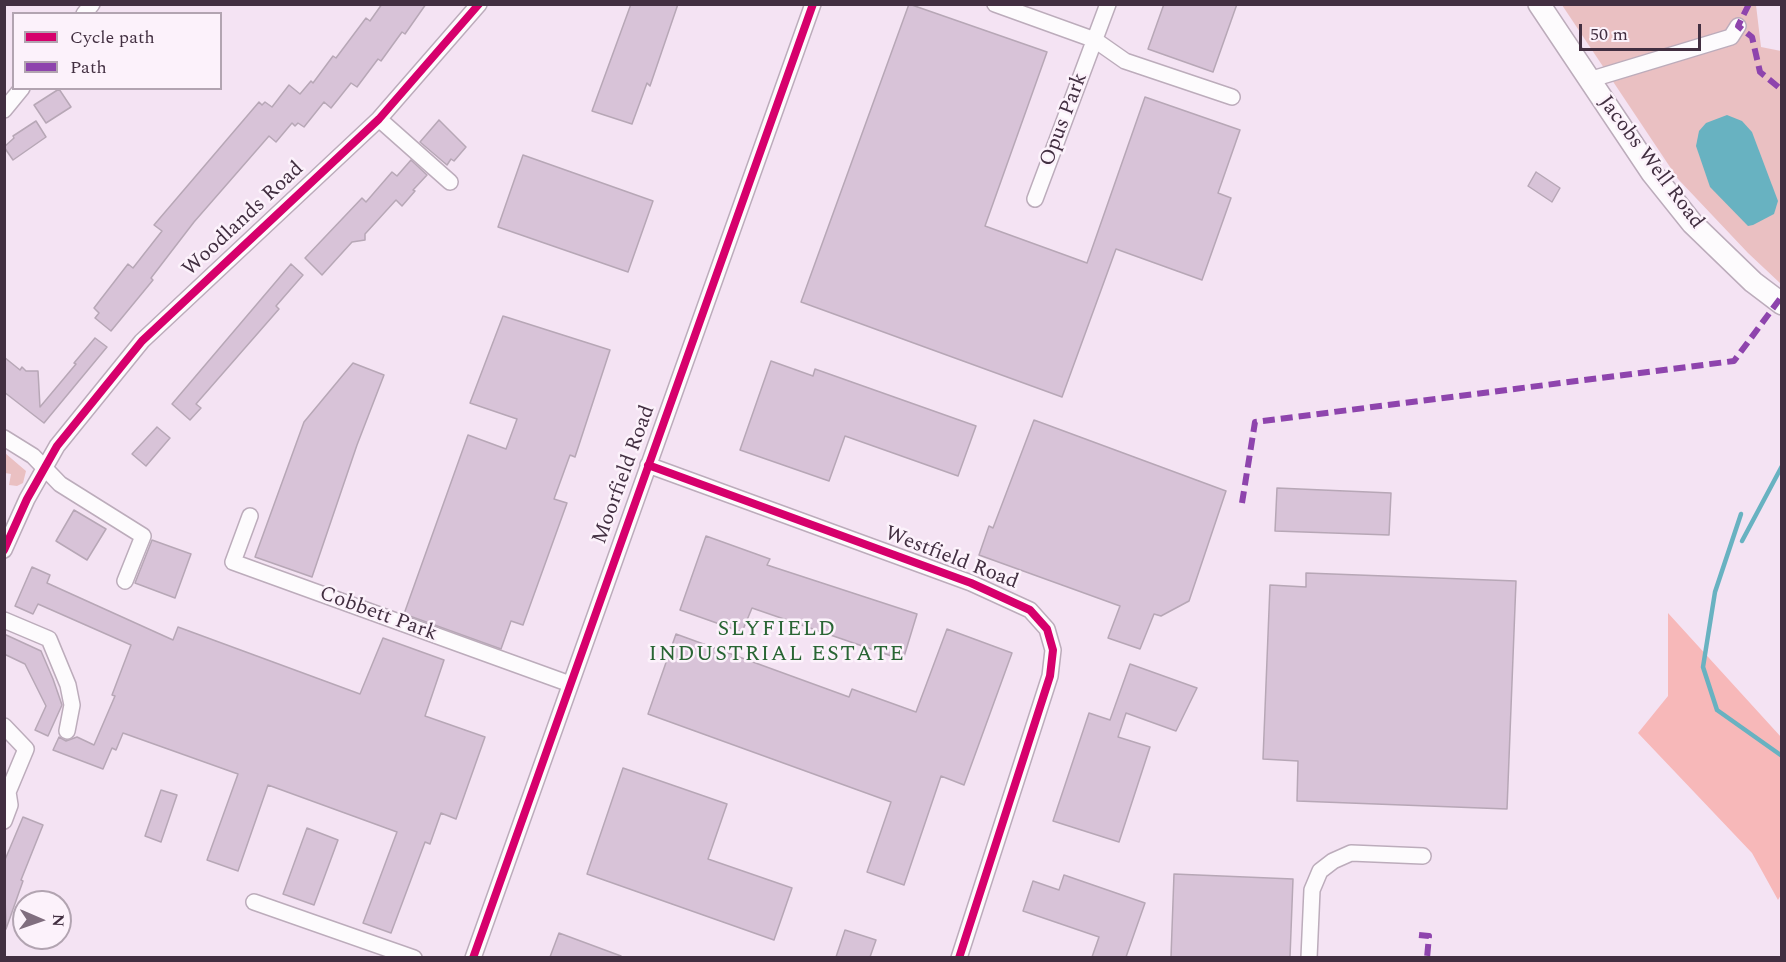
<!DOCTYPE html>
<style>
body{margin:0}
#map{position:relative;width:1786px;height:962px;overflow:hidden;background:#f4e3f3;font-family:Spectral,serif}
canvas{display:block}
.frame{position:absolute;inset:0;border:6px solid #422f41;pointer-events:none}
.legend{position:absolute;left:12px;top:12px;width:210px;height:78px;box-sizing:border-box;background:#fcf2fb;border:2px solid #b2a4b1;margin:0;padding:8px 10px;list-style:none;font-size:18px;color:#422f41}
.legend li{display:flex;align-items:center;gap:12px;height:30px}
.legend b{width:30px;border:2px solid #b2a4b1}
.north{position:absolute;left:12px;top:890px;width:60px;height:60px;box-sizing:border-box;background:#fcf2fb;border:2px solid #b2a4b1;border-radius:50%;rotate:92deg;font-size:16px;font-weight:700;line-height:24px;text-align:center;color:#422f41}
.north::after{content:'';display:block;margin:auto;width:21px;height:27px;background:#806e7f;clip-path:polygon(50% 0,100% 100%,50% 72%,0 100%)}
.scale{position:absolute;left:1579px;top:24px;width:122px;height:27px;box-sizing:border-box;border:3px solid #422f41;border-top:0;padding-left:8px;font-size:18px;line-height:21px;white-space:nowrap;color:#422f41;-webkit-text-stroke:4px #fcf2fb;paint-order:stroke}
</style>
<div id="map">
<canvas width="1786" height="962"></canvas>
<div class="frame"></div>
<ul class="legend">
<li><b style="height:8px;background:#d6006c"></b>Cycle path</li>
<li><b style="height:8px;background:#8e44ad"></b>Path</li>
</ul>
<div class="north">N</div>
<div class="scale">50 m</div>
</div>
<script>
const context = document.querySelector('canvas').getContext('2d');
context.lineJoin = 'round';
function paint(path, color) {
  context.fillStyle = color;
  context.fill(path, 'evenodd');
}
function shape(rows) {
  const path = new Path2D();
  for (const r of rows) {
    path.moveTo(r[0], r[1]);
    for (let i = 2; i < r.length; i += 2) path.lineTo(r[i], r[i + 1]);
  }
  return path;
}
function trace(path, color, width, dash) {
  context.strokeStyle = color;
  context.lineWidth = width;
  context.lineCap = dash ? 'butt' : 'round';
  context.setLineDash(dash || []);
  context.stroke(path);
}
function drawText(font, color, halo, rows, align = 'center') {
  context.font = font + ' Spectral,serif';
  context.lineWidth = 5;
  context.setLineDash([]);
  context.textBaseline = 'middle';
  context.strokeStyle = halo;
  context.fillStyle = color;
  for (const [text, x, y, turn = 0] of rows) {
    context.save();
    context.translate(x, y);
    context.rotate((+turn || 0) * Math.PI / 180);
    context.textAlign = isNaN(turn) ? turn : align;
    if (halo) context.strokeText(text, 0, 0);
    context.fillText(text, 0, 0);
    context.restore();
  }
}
paint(shape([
 [1562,5,1756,5,1761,47,1781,51,1781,284,1748,253,1678,179],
 [5,453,26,471,23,483,17,486,9,485,11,474,5,473]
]), '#eac0c2');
paint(shape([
 [1668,613,1781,737,1782,893,1778,900,1752,853,1638,733,1668,696]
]), '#f7b8b9');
paint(shape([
 [1727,115,1742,121,1752,132,1778,201,1774,214,1753,225,1748,226,1710,187,1696,146,1699,131,1706,123]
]), '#68b2c1');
trace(shape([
 [1741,514,1715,592,1703,667,1717,710,1782,756],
 [1742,541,1782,466]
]), '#68b2c1', 4.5);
const building = shape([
 [382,4,426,4,405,34,402,32,381,61,378,59,357,87,351,83,331,108,324,102,304,127,298,123,295,126,292,123,276,142,269,136,194,222,151,278,153,280,111,331,95,318,99,313,94,308,128,264,133,268,162,231,154,225,259,102,262,105,265,102,272,107,289,85,300,94,311,81,313,83,333,56,336,58,366,18,370,21,382,4],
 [631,4,678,4,650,86,647,83,632,124,592,111,631,4],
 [909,4,1047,52,985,226,1087,263,1145,97,1240,130,1218,193,1231,198,1202,280,1116,249,1062,397,801,302,909,4],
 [1164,4,1237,4,1213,72,1148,49,1164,4],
 [59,89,71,107,46,123,34,105,59,89],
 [439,120,466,147,454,161,451,159,447,165,420,142,439,120],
 [36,121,46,137,13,160,4,147,14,138,13,136,36,121],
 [523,155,653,201,628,272,498,227,523,155],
 [411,160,427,175,413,190,415,191,402,206,396,200,365,234,365,240,352,242,322,275,305,258,362,198,366,202,392,172,397,176,411,160],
 [1536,172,1560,188,1552,202,1528,186,1536,172],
 [291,264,303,275,276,306,279,309,196,404,201,408,190,420,172,404,291,264],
 [503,316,610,350,575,457,570,455,554,499,567,503,523,625,511,621,501,649,404,614,468,435,506,449,517,419,470,403,503,316],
 [95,338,107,347,44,423,4,392,4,357,20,370,22,367,26,371,38,371,40,407,76,364,74,363,95,338],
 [771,361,813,376,815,369,976,426,958,476,845,436,829,481,740,450,771,361],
 [353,363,384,375,357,445,312,577,255,557,304,422,353,363],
 [1034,420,1226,491,1189,601,1161,616,1154,614,1140,649,1108,638,1120,606,979,555,989,526,993,528,1034,420],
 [157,427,170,438,146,466,132,454,157,427],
 [1277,488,1391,493,1389,535,1275,531,1277,488],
 [74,510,106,529,87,560,56,541,74,510],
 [706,536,770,559,767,565,917,614,903,660,752,608,742,632,680,610,706,536],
 [152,540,191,554,175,598,135,583,152,540],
 [32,567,50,575,47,583,173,640,178,627,360,694,383,638,444,660,425,716,485,737,456,819,441,813,430,844,425,842,391,933,363,923,397,832,268,785,238,871,207,860,238,774,123,733,116,750,112,748,103,769,53,750,59,737,66,741,77,737,94,745,115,696,112,695,131,645,38,604,33,614,15,606,32,567],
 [1306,573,1516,581,1507,809,1297,801,1298,761,1263,759,1270,585,1306,587,1306,573],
 [947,629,1012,653,964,785,941,776,904,885,867,872,891,802,648,714,676,634,849,697,852,689,916,712,947,629],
 [4,634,41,651,53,679,62,705,48,736,35,730,46,706,25,664,4,654,4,634],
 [1130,664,1197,688,1176,731,1126,713,1118,737,1150,747,1119,842,1053,821,1089,713,1110,720,1130,664],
 [623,768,727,804,708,859,792,888,774,940,587,874,623,768],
 [161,790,177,795,161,842,145,836,161,790],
 [23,817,43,825,21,880,23,881,6,929,4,862,23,817],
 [307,828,338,840,314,905,283,894,307,828],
 [1174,874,1293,879,1290,957,1171,957,1174,874],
 [1064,875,1145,903,1126,957,1092,957,1099,937,1023,911,1033,881,1059,890,1064,875],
 [845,930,876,940,870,957,836,957,845,930],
 [559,933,621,956,621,957,550,957,559,933]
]);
paint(building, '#d8c3d8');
trace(building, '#b7a7b6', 1.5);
const street = shape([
 [995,4,1095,40,1125,61,1232,97],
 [84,14,92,4],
 [1589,80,1731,37,1738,26],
 [4,110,22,88],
 [379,119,450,182],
 [1035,199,1108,4],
 [4,438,33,456,60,484,143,536,125,581],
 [648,465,971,583,1030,610,1047,629,1053,650,1050,676,959,958],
 [250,516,233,562,570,684],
 [4,550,27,499,57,446,142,341,379,119,479,4],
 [4,620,49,639,68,685,72,705,67,731],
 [4,726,26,749,8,792,10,805,4,821],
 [254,902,414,958],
 [473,958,813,4],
 [1309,958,1312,890,1320,871,1333,861,1351,853,1423,856]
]);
const secondary = shape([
 [1539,4,1652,173,1692,223,1753,282,1782,304]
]);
trace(street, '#bcacbb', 18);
trace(secondary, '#bcacbb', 24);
trace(street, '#fdfbfd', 15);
trace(secondary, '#fdfbfd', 21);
trace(shape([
 [1749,4,1738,26,1752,37,1760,72,1782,90],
 [1242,503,1255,422,1734,361,1782,296],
 [1419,935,1429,936,1427,958]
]), '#8e44ad', 6, [12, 6]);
trace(shape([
 [648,465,971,583,1030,610,1047,629,1053,650,1050,676,959,958],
 [4,550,27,499,57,446,142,341,379,119,479,4],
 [473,958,813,4]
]), '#d6006c', 8);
drawText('21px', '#422f41', '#fcf2fb', [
 ["Opus Park",1065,120,-69],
 ["Jacobs Well Road",1650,163,53],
 ["Woodlands Road",244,220,-43],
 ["Moorfield Road",625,475,-70],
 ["Westfield Road",951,559,21],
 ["Cobbett Park",378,615,20]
]);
context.letterSpacing = '1.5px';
drawText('22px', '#296534', '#fcf2fb', [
 ["SLYFIELD",777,631],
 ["INDUSTRIAL ESTATE",777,656]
]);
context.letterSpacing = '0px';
</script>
